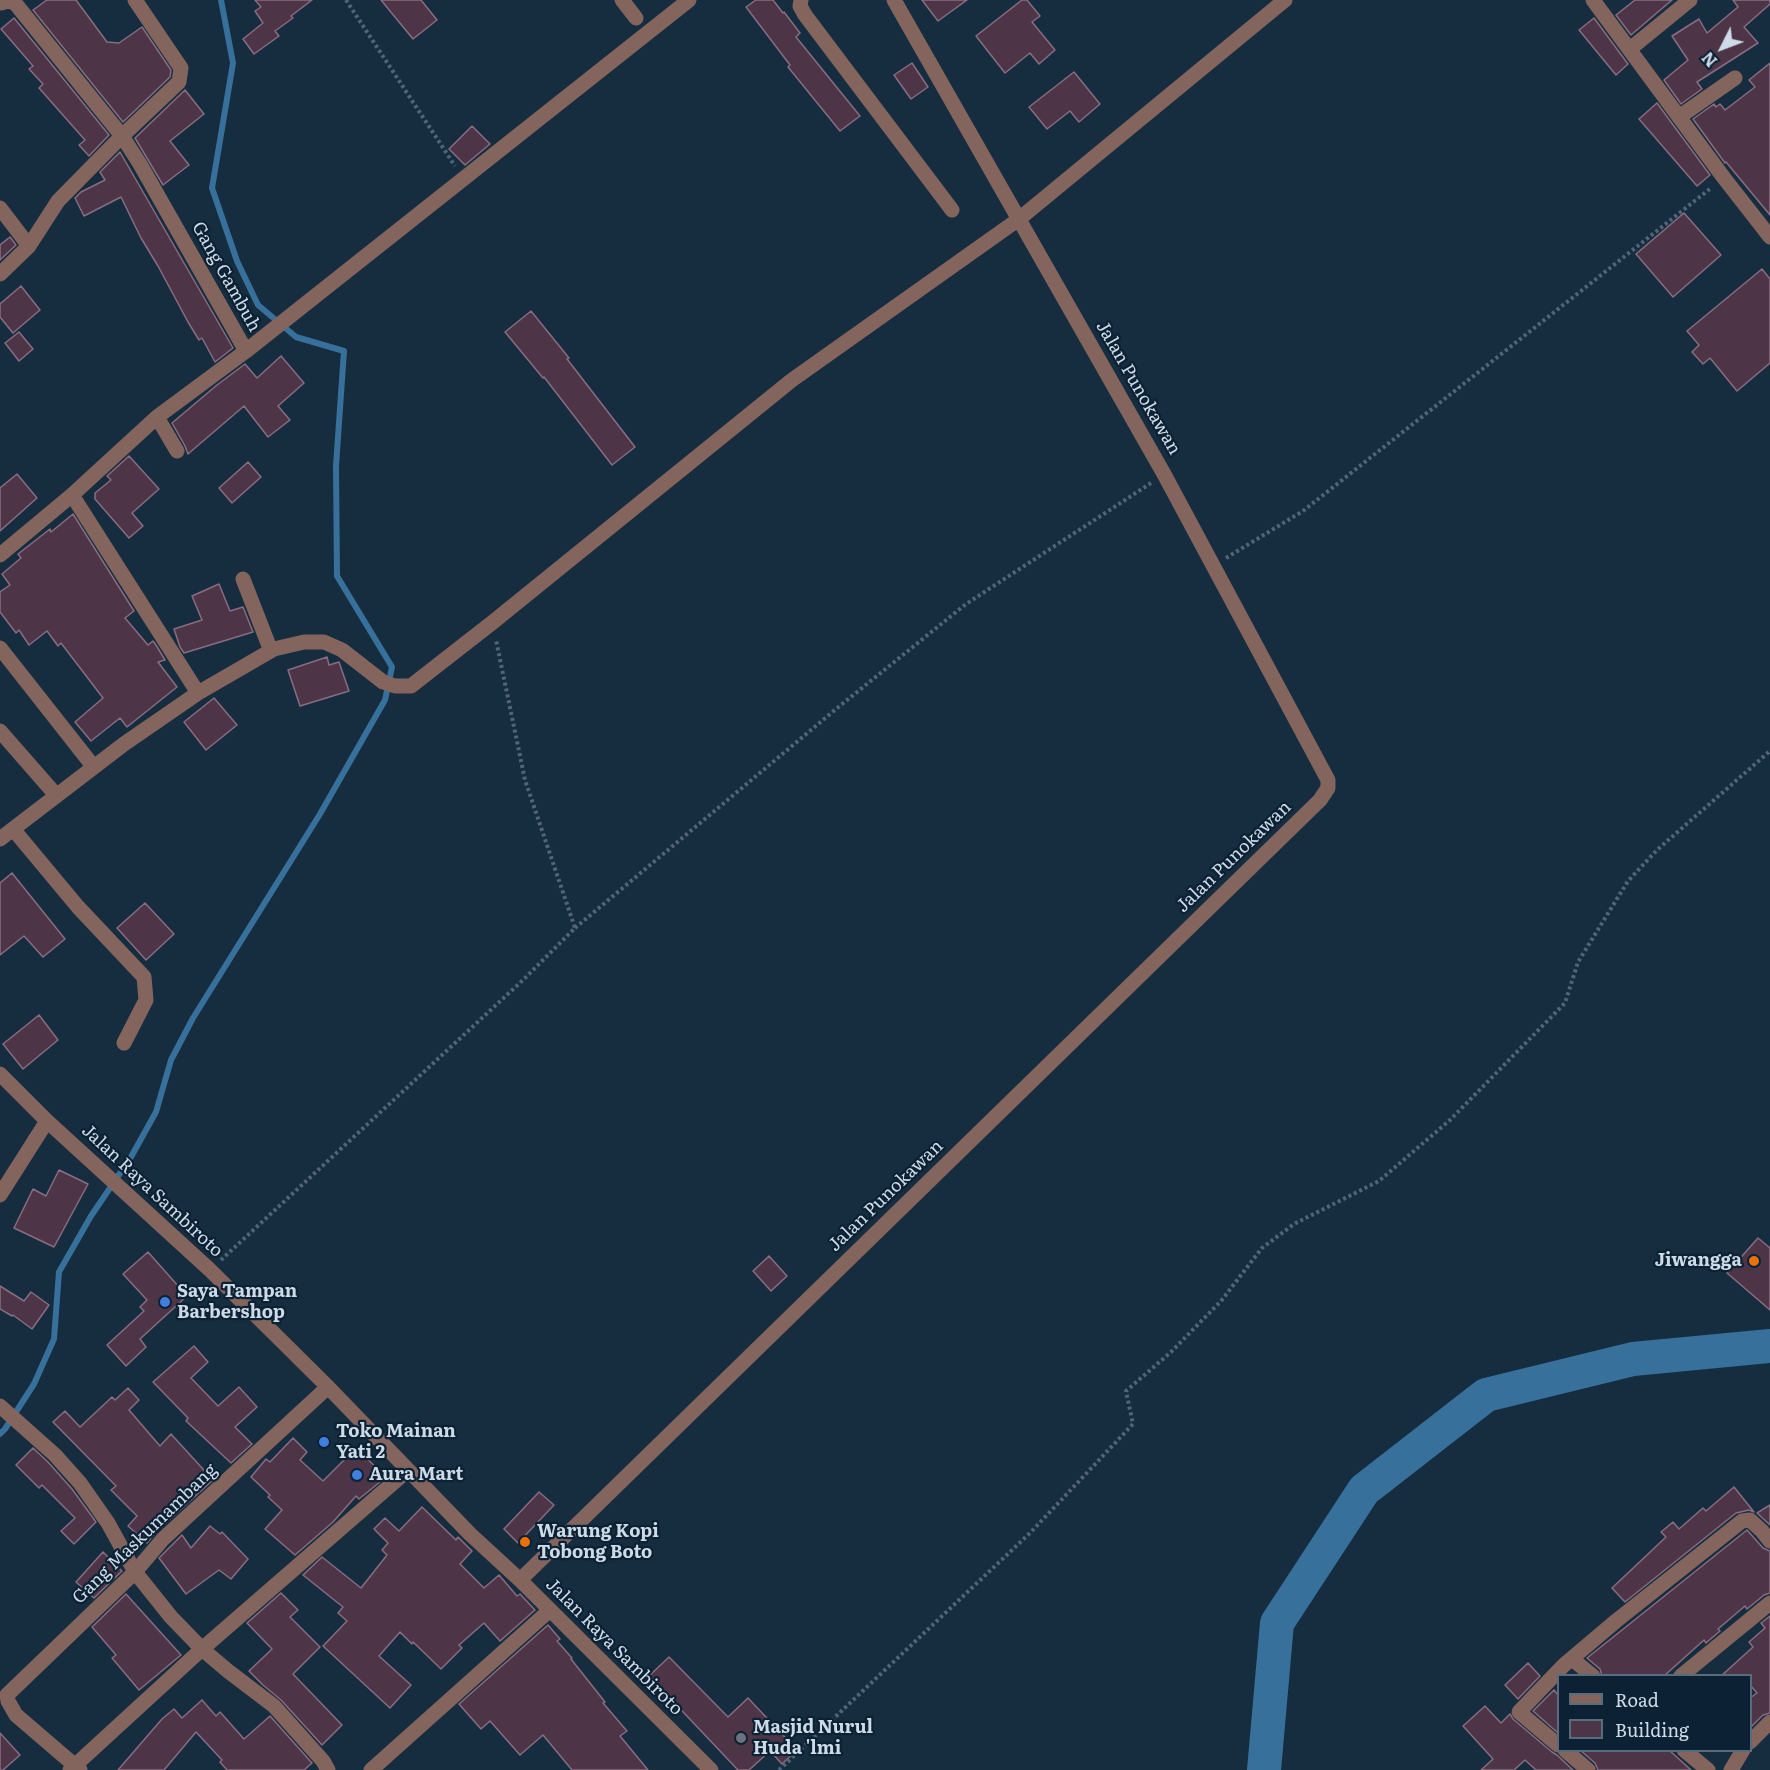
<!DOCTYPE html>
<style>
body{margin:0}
#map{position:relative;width:1770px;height:1770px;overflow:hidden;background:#162c3f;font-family:Literata,serif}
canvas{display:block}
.legend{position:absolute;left:1557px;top:1674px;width:195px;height:78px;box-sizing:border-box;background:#0c2234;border:2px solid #596c7c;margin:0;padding:8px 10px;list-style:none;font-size:18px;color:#cddae7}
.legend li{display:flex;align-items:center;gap:12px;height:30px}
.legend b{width:30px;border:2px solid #596c7c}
.north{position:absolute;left:1692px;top:18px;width:60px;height:60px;-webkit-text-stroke:4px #0c2234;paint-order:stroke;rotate:228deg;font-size:16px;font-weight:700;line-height:24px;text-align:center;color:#cddae7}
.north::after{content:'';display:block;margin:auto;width:21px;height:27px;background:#cddae7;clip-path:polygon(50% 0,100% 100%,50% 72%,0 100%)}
</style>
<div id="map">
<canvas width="1770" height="1770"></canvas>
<ul class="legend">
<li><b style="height:8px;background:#83655e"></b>Road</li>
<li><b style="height:16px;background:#4d3547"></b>Building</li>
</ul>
<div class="north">N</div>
</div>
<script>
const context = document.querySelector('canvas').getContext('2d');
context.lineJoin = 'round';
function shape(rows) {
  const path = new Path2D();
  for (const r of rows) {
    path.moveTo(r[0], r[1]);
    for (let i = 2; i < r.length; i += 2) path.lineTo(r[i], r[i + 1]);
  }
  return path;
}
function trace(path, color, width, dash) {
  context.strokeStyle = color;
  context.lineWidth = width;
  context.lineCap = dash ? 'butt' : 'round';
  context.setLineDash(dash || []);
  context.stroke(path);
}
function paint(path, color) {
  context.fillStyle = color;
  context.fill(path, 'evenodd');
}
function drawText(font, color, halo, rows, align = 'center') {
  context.font = font + ' Literata,serif';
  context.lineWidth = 4.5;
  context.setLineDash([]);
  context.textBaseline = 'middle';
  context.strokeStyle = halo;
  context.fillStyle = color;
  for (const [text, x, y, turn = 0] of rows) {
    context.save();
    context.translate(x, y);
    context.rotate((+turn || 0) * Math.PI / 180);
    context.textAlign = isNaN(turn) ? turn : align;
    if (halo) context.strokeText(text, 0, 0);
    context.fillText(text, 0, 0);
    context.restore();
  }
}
trace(shape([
 [0,1434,5,1429,34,1384,54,1339,59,1272,91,1216,131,1157,156,1112,171,1060,193,1018,320,814,385,700,392,667,337,576,336,466,344,351,296,337,258,305,237,261,212,188,233,63,221,0]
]), '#37709b', 6);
trace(shape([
 [1264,1770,1277,1623,1364,1490,1486,1395,1633,1359,1770,1346]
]), '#37709b', 34);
const building = shape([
 [47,0,76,0,107,42,119,43,142,27,171,70,170,77,123,122,33,10,47,0],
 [255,0,312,0,291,16,293,18,275,31,279,36,254,54,243,39,263,23,255,11,261,7,255,0],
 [381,0,421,0,437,20,413,39,381,0],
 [756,0,773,0,783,13,784,12,800,33,796,37,860,116,840,131,788,67,790,65,746,7,756,0],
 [922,0,967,0,938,21,922,0],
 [1022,0,1027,0,1040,16,1032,22,1055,50,1039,64,1030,53,1005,73,976,36,1022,0],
 [1635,0,1672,0,1631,35,1616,15,1635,0],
 [1733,0,1770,0,1770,4,1744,27,1758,43,1697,82,1702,89,1681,104,1664,80,1688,60,1672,36,1699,19,1707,33,1738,7,1733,0],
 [14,18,109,135,89,156,79,145,85,140,39,88,43,84,29,69,33,66,1,29,14,18],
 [1594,18,1628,64,1616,75,1579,30,1594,18],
 [912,63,928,87,911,99,894,75,912,63],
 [1770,63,1770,215,1726,162,1725,163,1693,119,1714,104,1716,107,1720,104,1725,110,1755,87,1749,80,1770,63],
 [1074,72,1100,104,1079,122,1070,111,1047,129,1029,107,1074,72],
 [185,90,204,114,170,141,189,165,163,185,135,138,185,90],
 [1657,103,1710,175,1697,186,1639,119,1657,103],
 [472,126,490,144,465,165,449,149,472,126],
 [120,152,233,348,215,362,202,338,199,340,188,322,158,266,141,238,121,197,84,216,75,198,81,192,105,180,100,172,120,152],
 [1684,213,1721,255,1673,297,1636,254,1684,213],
 [10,237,16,245,0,260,0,245,10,237],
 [1762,269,1770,279,1770,363,1737,391,1710,358,1703,364,1692,352,1699,345,1687,331,1762,269],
 [21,286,40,310,13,333,0,317,0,304,21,286],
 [531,311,569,358,567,359,635,447,612,465,544,377,543,378,505,332,531,311],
 [19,332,33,349,19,361,5,343,19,332],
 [281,356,304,383,278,406,290,420,268,437,244,406,188,454,185,446,172,423,217,385,245,364,257,378,281,356],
 [129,456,159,489,132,513,143,526,129,538,95,499,95,493,111,480,107,476,129,456],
 [248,462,261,477,232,503,219,488,248,462],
 [17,474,37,498,0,531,0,488,17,474],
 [73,514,134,611,125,618,148,645,153,641,156,645,165,660,158,662,177,687,127,727,120,718,91,741,75,722,103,698,61,643,58,646,47,631,29,645,19,630,16,633,0,612,0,592,10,585,2,574,21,558,18,554,50,529,51,532,73,514],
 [219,584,230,611,243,607,253,632,184,653,180,647,174,629,202,620,192,596,219,584],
 [327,657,329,665,339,662,349,691,300,706,288,670,327,657],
 [214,698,237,725,206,750,184,722,214,698],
 [12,873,65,939,43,957,24,936,0,955,0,883,12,873],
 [145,903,174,934,146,960,117,928,145,903],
 [39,1015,58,1040,23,1069,3,1044,39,1015],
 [59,1170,88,1184,54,1247,14,1228,33,1189,46,1196,59,1170],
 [1758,1238,1770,1248,1770,1310,1727,1273,1758,1238],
 [148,1252,187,1296,140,1339,146,1347,126,1366,107,1345,144,1311,140,1307,147,1300,123,1274,148,1252],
 [769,1256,787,1276,771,1291,753,1271,769,1256],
 [0,1286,24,1301,31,1292,49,1305,32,1329,13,1315,12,1316,0,1309,0,1286],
 [194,1346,208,1362,191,1378,218,1406,239,1387,257,1407,235,1427,252,1444,231,1463,186,1421,188,1418,153,1382,194,1346],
 [128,1388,139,1400,129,1410,160,1446,171,1434,213,1480,156,1532,147,1543,128,1526,137,1516,111,1490,116,1486,53,1422,65,1411,80,1427,112,1397,115,1400,128,1388],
 [293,1438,307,1452,300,1460,323,1481,356,1448,386,1477,359,1499,356,1496,333,1522,295,1555,265,1529,282,1510,268,1497,270,1495,251,1477,266,1459,270,1462,293,1438],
 [33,1448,48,1462,72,1489,96,1522,74,1544,61,1531,75,1518,42,1485,39,1488,16,1465,33,1448],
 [1734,1487,1754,1512,1749,1510,1736,1513,1625,1602,1612,1588,1666,1537,1661,1532,1673,1522,1679,1529,1703,1508,1706,1511,1734,1487],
 [539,1492,554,1505,518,1543,504,1529,539,1492],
 [1770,1505,1770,1525,1757,1513,1770,1505],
 [422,1507,456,1540,458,1537,472,1551,460,1564,484,1588,499,1575,517,1596,520,1594,535,1610,500,1641,484,1623,459,1645,462,1648,441,1669,413,1642,412,1644,400,1632,379,1656,411,1685,390,1708,323,1646,347,1621,338,1613,343,1607,303,1575,322,1557,361,1588,387,1555,382,1550,388,1543,374,1529,385,1518,399,1531,422,1507],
 [210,1526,220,1534,222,1532,248,1559,231,1579,219,1570,186,1594,159,1558,182,1535,191,1548,210,1526],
 [1747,1530,1763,1548,1770,1551,1770,1593,1764,1595,1747,1609,1745,1606,1718,1629,1720,1631,1706,1643,1704,1640,1664,1676,1602,1676,1600,1669,1587,1658,1747,1530],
 [103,1552,122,1571,94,1598,76,1582,103,1552],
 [281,1593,298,1610,290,1617,320,1647,293,1674,342,1725,322,1745,281,1700,263,1685,249,1671,272,1649,247,1623,281,1593],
 [126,1594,181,1655,139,1690,112,1658,116,1655,92,1627,126,1594],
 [1770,1616,1770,1713,1763,1715,1750,1728,1750,1698,1757,1693,1750,1685,1750,1676,1721,1676,1753,1647,1749,1642,1765,1628,1761,1623,1770,1616],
 [548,1625,560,1639,557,1641,572,1658,571,1659,605,1702,603,1703,627,1731,620,1736,648,1770,572,1770,543,1735,520,1755,490,1721,481,1729,459,1704,548,1625],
 [669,1657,728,1717,748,1698,797,1750,782,1764,770,1751,749,1770,738,1770,649,1676,669,1657],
 [1528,1663,1540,1676,1518,1699,1505,1685,1528,1663],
 [1554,1690,1558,1695,1558,1733,1533,1711,1554,1690],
 [202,1700,216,1716,220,1712,244,1739,270,1716,312,1763,304,1770,227,1770,220,1762,222,1760,196,1732,164,1770,118,1770,162,1719,174,1709,182,1718,202,1700],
 [1485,1706,1501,1723,1510,1714,1513,1719,1552,1752,1557,1755,1573,1770,1536,1770,1525,1760,1514,1770,1481,1770,1493,1759,1463,1726,1485,1706],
 [0,1733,20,1755,3,1770,0,1770,0,1733],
 [1580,1750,1669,1750,1691,1770,1598,1770,1595,1763,1580,1750]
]);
paint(building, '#4d3547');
trace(building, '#886d81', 1.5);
trace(shape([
 [346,0,455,166],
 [1226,558,1303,511,1711,188],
 [575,928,836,709,966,604,1151,483],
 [221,1260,523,980,575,928,525,780,496,640],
 [779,1770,1030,1533,1133,1424,1126,1391,1171,1352,1221,1301,1262,1248,1294,1224,1379,1181,1450,1120,1565,1003,1578,962,1628,881,1657,850,1770,751]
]), '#526577', 4, [3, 3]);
trace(shape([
 [622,0,636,18],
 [801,0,800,6,805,15,952,210],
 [1593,0,1724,178,1770,237],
 [1630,49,1690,0],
 [1679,117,1735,78],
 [0,208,29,246,58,201,122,136,179,82,181,68,135,0],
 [0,274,29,246],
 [246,351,689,0],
 [157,417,177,451],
 [72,495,198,693],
 [0,555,72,495,157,417,246,351,140,164,122,136,15,3,8,1,2,3],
 [243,579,271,651],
 [0,648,93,766],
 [0,731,56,795],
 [13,829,78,907,144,977,146,1000,124,1043],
 [0,839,124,744,198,693,274,649,304,642,324,642,342,650,383,682,395,686,411,686,493,622,792,380,1019,219,1285,0],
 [0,1074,47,1121,210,1270,328,1387,470,1534,520,1580,711,1770],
 [0,1195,47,1121],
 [0,1406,55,1455,80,1483,108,1523,135,1572,171,1617,202,1649,228,1671,274,1706,323,1761,328,1770],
 [520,1580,1320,800,1328,788,1328,780,1164,474,894,0],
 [1572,1659,1593,1676],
 [1681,1676,1770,1603],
 [1750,1742,1770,1722],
 [1558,1745,1519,1712,1564,1665,1616,1621,1742,1521,1750,1520,1762,1531,1770,1541],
 [1565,1750,1588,1770],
 [1684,1750,1708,1770],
 [70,1770,202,1649,408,1470],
 [80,1770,16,1715,8,1701,7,1695,135,1572,163,1539,328,1387],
 [371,1770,550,1610],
 [1731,1770,1743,1750]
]), '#83655e', 15);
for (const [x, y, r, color] of [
 [1754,1261,6,"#e8710a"],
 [165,1302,6,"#3f7fe0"],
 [324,1442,6,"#3f7fe0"],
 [357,1475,6,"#3f7fe0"],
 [525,1542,6,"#e8710a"],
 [741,1738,6,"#6b7280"]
]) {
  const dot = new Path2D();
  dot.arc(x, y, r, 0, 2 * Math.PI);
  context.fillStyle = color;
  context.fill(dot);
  trace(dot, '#0c2234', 2);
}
drawText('18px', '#cddae7', '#0c2234', [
 ["Gang Gambuh",226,277,61],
 ["Jalan Punokawan",1138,388,60],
 ["Jalan Punokawan",1234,857,-44],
 ["Jalan Raya Sambiroto",152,1191,43],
 ["Jalan Punokawan",886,1196,-44],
 ["Gang Maskumambang",145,1534,-44],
 ["Jalan Raya Sambiroto",614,1647,45]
]);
drawText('bold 18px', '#cddae7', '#0c2234', [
 ["Jiwangga",1742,1261,"right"],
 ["Saya Tampan",177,1292],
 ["Barbershop",177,1313],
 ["Toko Mainan",336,1432],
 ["Yati 2",336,1453],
 ["Aura Mart",369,1475],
 ["Warung Kopi",537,1532],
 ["Tobong Boto",537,1553],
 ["Masjid Nurul",753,1728],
 ["Huda 'lmi",753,1749]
], 'left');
</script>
